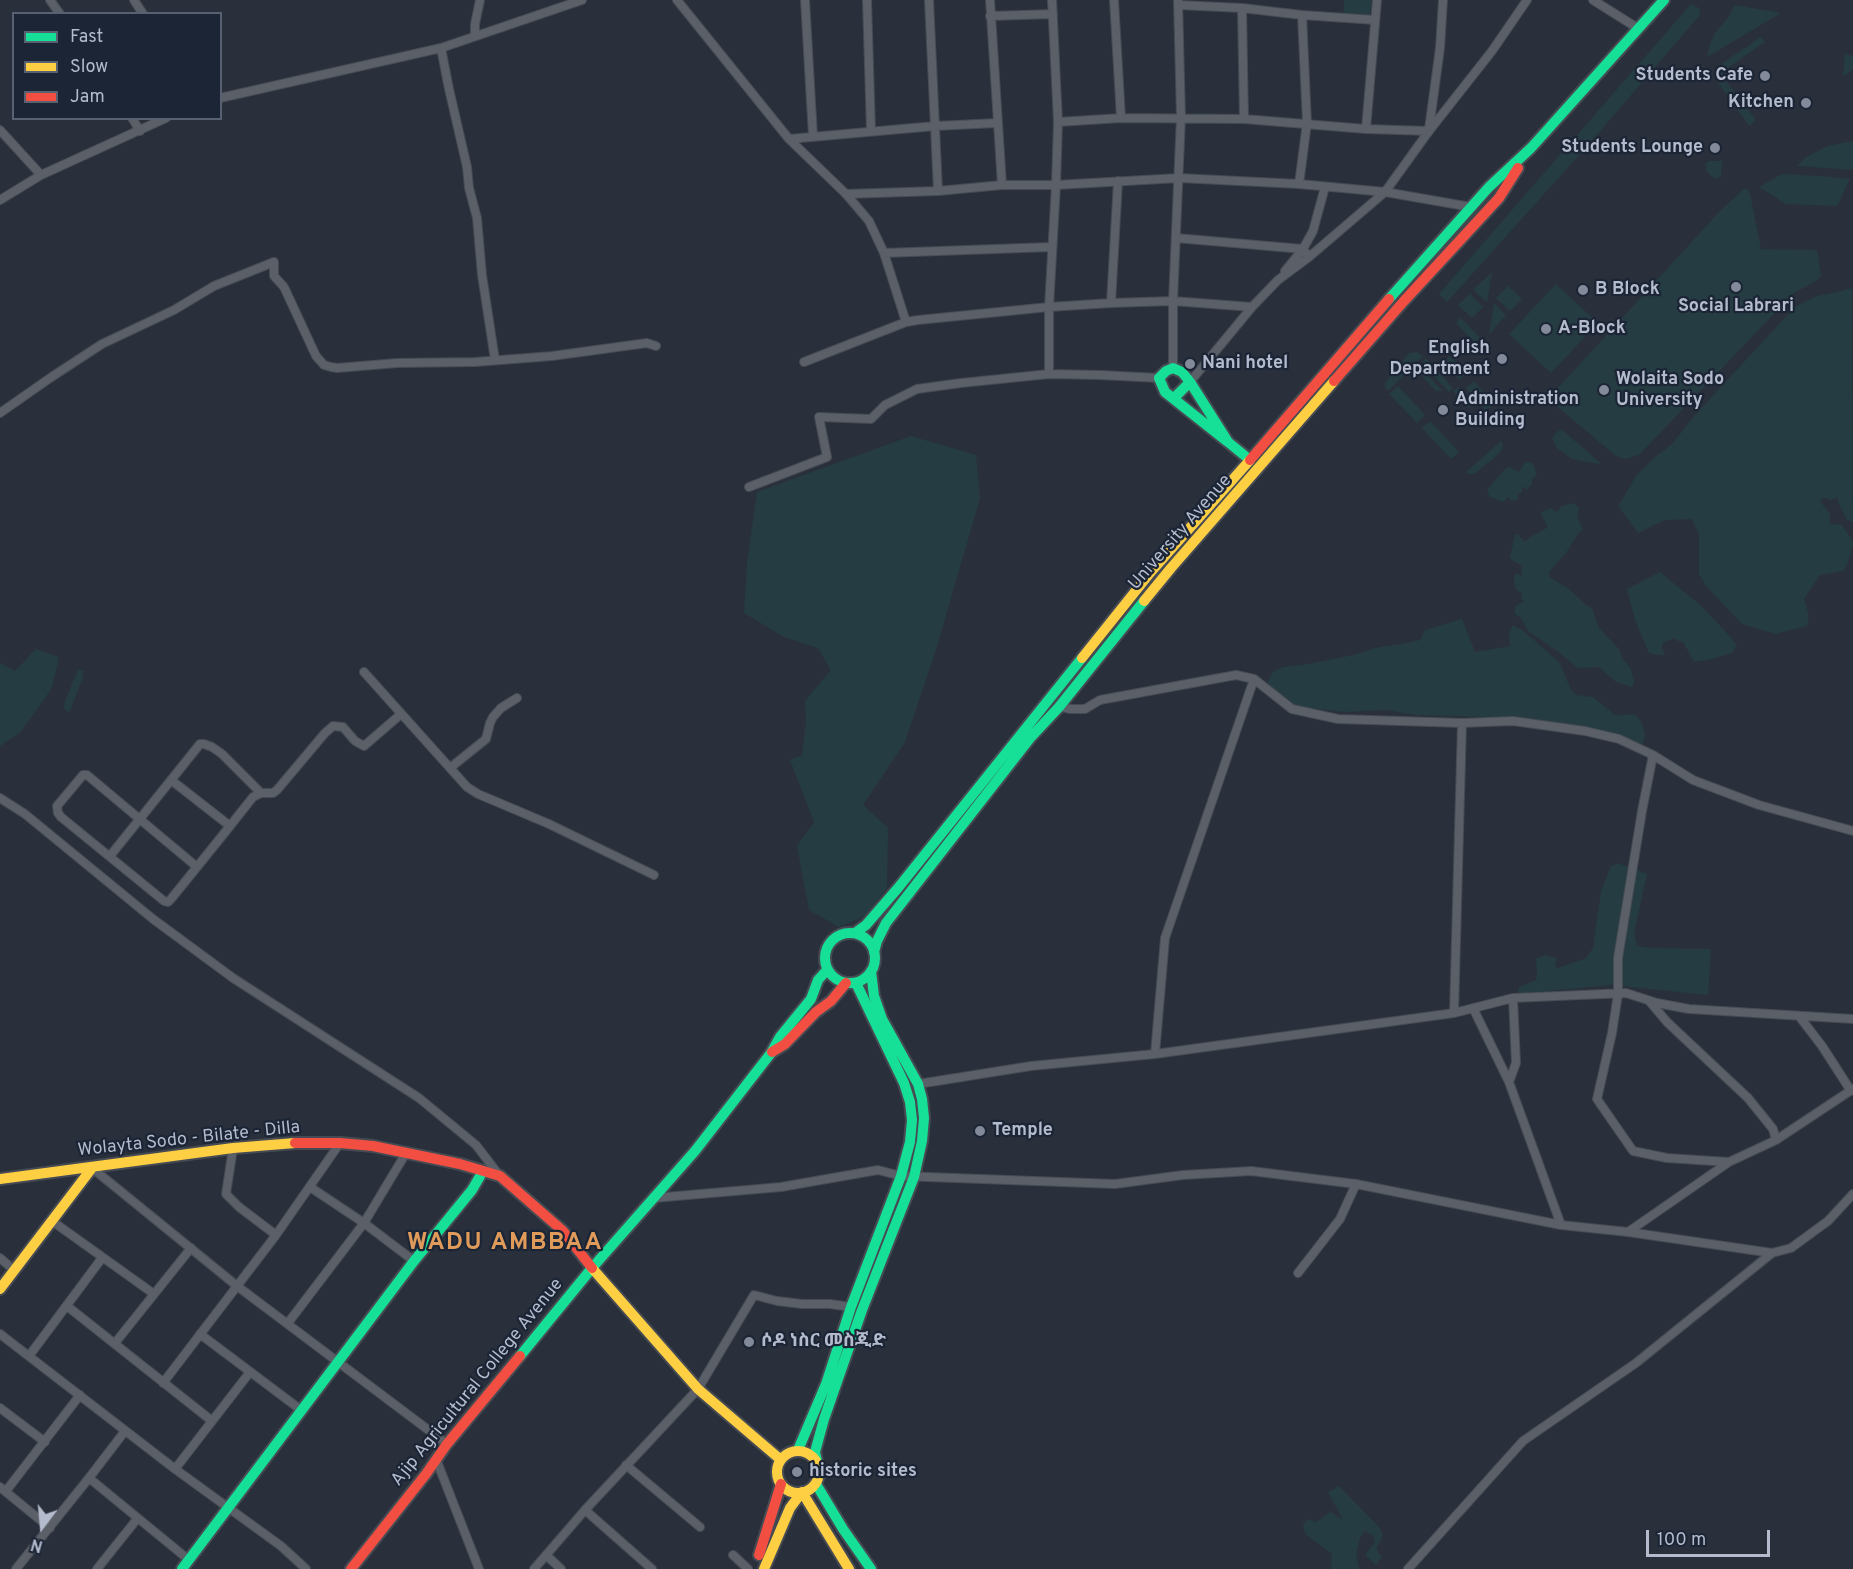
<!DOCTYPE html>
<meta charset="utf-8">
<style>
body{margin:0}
#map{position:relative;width:1853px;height:1569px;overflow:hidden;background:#29303b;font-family:Overpass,sans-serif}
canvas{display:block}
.legend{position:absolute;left:12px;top:12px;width:210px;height:108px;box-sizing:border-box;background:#1b2536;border:2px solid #586172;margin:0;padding:8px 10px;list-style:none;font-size:18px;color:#b3bbcc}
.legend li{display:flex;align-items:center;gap:12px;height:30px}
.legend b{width:30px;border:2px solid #586172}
.north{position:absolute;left:12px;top:1497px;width:60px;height:60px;-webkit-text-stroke:4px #1b2536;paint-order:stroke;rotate:196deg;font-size:16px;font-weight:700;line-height:24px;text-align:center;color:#b3bbcc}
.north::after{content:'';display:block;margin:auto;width:21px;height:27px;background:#b3bbcc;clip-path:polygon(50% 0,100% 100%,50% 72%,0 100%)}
.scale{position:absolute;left:1646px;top:1530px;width:124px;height:27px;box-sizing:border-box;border:3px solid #b3bbcc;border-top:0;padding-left:8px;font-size:18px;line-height:21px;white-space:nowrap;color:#b3bbcc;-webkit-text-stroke:4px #1b2536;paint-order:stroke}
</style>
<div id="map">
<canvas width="1853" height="1569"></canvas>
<ul class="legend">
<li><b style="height:8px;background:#16e098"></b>Fast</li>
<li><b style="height:8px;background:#ffcf43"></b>Slow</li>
<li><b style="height:8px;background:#f24e42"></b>Jam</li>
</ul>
<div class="north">N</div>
<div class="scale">100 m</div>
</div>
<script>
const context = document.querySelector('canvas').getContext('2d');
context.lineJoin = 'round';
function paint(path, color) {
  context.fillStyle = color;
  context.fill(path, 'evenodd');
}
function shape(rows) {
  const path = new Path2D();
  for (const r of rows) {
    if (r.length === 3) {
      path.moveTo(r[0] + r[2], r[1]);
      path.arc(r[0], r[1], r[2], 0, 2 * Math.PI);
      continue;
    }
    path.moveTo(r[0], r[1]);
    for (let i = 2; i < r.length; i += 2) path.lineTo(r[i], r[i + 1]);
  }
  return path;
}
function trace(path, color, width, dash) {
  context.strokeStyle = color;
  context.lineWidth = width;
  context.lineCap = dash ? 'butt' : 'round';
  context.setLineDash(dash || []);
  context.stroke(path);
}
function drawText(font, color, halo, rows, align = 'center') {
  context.font = font + ' Overpass,"Noto Sans Ethiopic",sans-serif';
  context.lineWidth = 4.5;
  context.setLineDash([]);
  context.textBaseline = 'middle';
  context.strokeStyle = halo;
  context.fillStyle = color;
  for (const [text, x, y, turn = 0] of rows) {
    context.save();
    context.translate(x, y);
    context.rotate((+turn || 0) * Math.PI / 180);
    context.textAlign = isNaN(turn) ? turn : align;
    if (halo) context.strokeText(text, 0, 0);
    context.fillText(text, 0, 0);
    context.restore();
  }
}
paint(shape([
 [1344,0,1372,0,1370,15,1344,13],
 [1691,4,1699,8,1700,15,1581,153,1447,302,1439,294],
 [1735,5,1781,13,1707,57,1710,44,1715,33,1729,16],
 [1761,37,1765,42,1729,67,1725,71,1724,76,1726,81,1756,120,1749,126,1719,84,1716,73,1721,64],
 [1845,54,1853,56,1853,70,1843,76],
 [1853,141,1853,170,1797,166,1806,157,1828,146],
 [1709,161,1722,161,1721,177,1717,177,1715,179,1705,170,1707,167,1705,164],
 [1782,174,1820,176,1850,179,1837,206,1786,204,1759,187],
 [1744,189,1748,189,1750,194,1761,249,1817,250,1821,276,1816,281,1794,293,1639,455,1626,459,1616,456,1548,399,1720,211],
 [1492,272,1487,302,1473,290],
 [1556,284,1598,323,1551,373,1509,334],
 [1508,286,1522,299,1510,311,1496,298],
 [1852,288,1853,522,1847,520,1839,505,1837,497,1831,500,1824,498,1820,501,1830,514,1830,524,1842,525,1853,541,1853,546,1847,565,1843,571,1820,575,1804,599,1809,616,1807,626,1775,634,1742,624,1706,586,1699,574,1699,534,1692,519,1665,520,1638,533,1618,506,1637,475,1653,459,1673,443,1694,416,1793,309,1798,305,1817,296,1839,292],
 [1470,294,1483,307,1472,318,1458,305],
 [1494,303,1506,315,1489,335],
 [1461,318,1480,338,1475,343,1456,323],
 [1417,352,1423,356,1388,391,1385,387,1385,383,1409,353],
 [1450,356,1466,374,1459,380,1443,362],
 [1426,358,1453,388,1449,392,1422,363],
 [1419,366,1443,391,1436,391,1417,371,1410,376,1409,375],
 [1474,381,1494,404,1486,411,1466,388],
 [1398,386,1425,415,1417,423,1389,394],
 [1458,387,1473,404,1468,408,1453,391],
 [1430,421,1459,452,1451,459,1422,428],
 [1561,429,1597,460,1601,463,1599,464,1572,459,1557,448,1552,438,1556,433],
 [911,436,976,455,980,498,936,650,905,742,863,805,888,828,887,888,865,916,839,927,809,910,797,846,814,822,790,760,802,755,806,721,805,701,831,670,818,648,784,637,744,613,747,564,757,492],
 [1501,441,1503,445,1502,450,1492,460,1474,474,1465,473],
 [1525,462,1530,462,1534,466,1537,475,1532,479,1532,484,1526,490,1524,487,1522,487,1522,492,1518,494,1518,500,1511,501,1509,497,1503,502,1490,497,1487,490,1503,471,1509,467,1519,472],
 [1573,503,1579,507,1577,516,1583,530,1578,534,1566,553,1549,572,1550,577,1569,589,1586,605,1592,608,1599,628,1620,650,1622,658,1631,669,1634,683,1632,687,1616,682,1599,667,1578,668,1557,651,1528,631,1521,618,1515,614,1515,607,1524,601,1521,598,1522,593,1516,590,1514,582,1514,576,1517,573,1521,577,1522,566,1512,560,1510,557,1515,535,1518,534,1524,541,1528,540,1529,538,1548,527,1540,513,1550,508,1556,512,1562,506],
 [1660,572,1699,604,1725,631,1737,645,1732,653,1712,659,1694,662,1683,642,1678,641,1675,638,1663,642,1662,649,1665,653,1664,655,1657,655,1649,653,1635,620,1627,589],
 [1462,619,1475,652,1510,646,1509,635,1513,625,1525,632,1560,663,1570,688,1576,695,1593,697,1616,716,1632,714,1637,716,1643,725,1645,735,1643,743,1633,745,1556,726,1489,717,1416,715,1387,710,1344,712,1299,707,1283,699,1266,685,1273,672,1283,667,1309,664,1353,655,1379,647,1402,644,1420,640,1425,630],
 [36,649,59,657,52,688,20,733,0,746,0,663,15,671],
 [78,670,83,671,83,677,70,711,67,712,64,708,65,701],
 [1618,863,1647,874,1634,933,1637,946,1649,948,1711,949,1708,995,1611,985,1518,994,1519,987,1536,980,1537,975,1536,958,1546,955,1556,958,1555,966,1558,968,1586,958,1593,948,1601,891,1611,866],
 [1339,1486,1379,1527,1383,1535,1376,1549,1382,1557,1376,1565,1365,1555,1375,1542,1373,1536,1365,1531,1360,1538,1356,1554,1359,1569,1331,1569,1332,1554,1305,1534,1303,1525,1307,1519,1316,1522,1331,1512,1343,1520,1328,1492]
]), '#253c42');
const street = shape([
 [50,0,60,14],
 [134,0,143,14],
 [677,0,789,139,846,194,869,221,884,253,906,322,918,320,1049,307,1111,303,1173,301,1252,307],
 [805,0,813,136],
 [867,0,871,131],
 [929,0,938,191],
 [990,0,1002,185],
 [1114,0,1121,118],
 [1593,0,1639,29],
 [1179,5,1242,8,1302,15,1307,123,1299,184],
 [1242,8,1244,119],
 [1302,15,1375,20],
 [990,16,1053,14],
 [475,36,475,24,480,0],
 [441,48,449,89,467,167,469,188,477,218,482,275,495,360],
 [220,98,441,48,582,0],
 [132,118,140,131],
 [1058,122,1121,118,1244,119,1366,129,1429,131],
 [1366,129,1377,0],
 [1429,129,1440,48,1443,0],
 [0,130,41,175],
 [789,139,935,126,997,123],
 [846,194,938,191,1002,185,1056,185,1179,178,1299,184,1385,192,1471,207],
 [0,200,41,175,166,118],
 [1176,238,1303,249,1309,257],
 [884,253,1051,247],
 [1285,271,1303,249,1313,231,1325,187],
 [1111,303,1118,181],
 [804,362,906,322],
 [1173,368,1173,301,1181,117,1178,0],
 [1049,374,1049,307,1056,185,1058,122,1052,0],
 [1190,382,1252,307,1278,280,1309,257,1385,192,1429,131,1492,51,1527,0],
 [0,413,50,378,102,344,174,310,214,286,274,262,274,276,284,287,316,356,324,365,331,367,337,368,397,363,475,362,552,356,647,343,656,346],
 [749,487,827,457,819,417,871,419,885,405,917,389,961,383,1049,374,1100,375,1159,378],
 [364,672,467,787,478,794,549,824,654,875],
 [1058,706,1070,709,1085,709,1100,700,1236,675,1254,679,1292,709,1338,719,1462,723,1513,721,1585,731,1619,739,1653,755,1693,780,1759,805,1853,831],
 [1653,755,1642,811,1618,958,1618,994,1612,1033,1597,1099,1633,1151,1667,1158,1729,1162],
 [450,768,486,739,490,723,493,717,501,708,517,698],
 [171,780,230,826],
 [0,798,25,814,153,919,233,978,419,1098,476,1145,499,1175],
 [110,856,200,744,204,744,212,747,222,754,261,793],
 [197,867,87,775,83,775,57,806,58,813,61,817,164,901,168,902,171,899,197,867,230,826,253,797,261,793,273,793,277,790,325,733,333,726,343,727,355,741,364,746,401,714],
 [1650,1002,1667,1022,1748,1098,1773,1129,1776,1140],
 [1473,1008,1509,1082,1561,1225],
 [1454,1013,1462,723],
 [1799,1016,1822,1046,1851,1091],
 [1155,1054,1165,938,1254,679],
 [1509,1082,1516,1063,1513,998],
 [918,1084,1031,1066,1155,1054,1454,1013,1513,998,1626,993,1657,1003,1689,1009,1853,1019],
 [233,1148,226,1194,239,1207,276,1235],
 [92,1168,237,1286,447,1444],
 [310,1187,364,1223,414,1261],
 [654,1198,781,1187,878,1170,901,1176,1115,1184,1183,1175,1251,1171,1356,1184,1561,1225,1628,1232,1772,1253],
 [52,1221,154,1294],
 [1628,1232,1729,1162,1776,1140,1853,1089],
 [0,1258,15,1271],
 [1298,1273,1340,1219,1356,1184],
 [67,1306,212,1421],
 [288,1323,364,1223,406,1153],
 [0,1334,175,1469,281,1546,306,1569],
 [200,1334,301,1410],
 [115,1343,191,1248],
 [29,1356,102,1258],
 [163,1383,276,1235,340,1143],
 [0,1408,45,1442],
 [436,1459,479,1569],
 [626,1465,700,1527],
 [175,1469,250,1372],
 [89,1478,189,1560],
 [0,1487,50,1528],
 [6,1491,80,1395],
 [585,1510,652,1569],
 [546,1555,561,1569],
 [733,1555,748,1569],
 [16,1569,89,1478,125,1431],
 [97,1569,137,1519],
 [534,1569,585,1510,698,1389,754,1295,777,1301,802,1304,830,1304,851,1307],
 [1408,1569,1523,1441,1636,1363,1772,1253,1791,1248,1828,1221,1853,1194]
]);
const fast = shape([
 [1389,299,1489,187,1531,148,1664,0],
 [1190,382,1228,442,1250,460],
 [1174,398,1190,382,1182,372,1173,368,1166,371,1159,378,1165,392,1228,442],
 [850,958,25],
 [855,933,866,925,898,888,1082,658],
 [874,952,877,941,886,923,1031,737,1059,707,1144,601],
 [520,1356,592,1268,695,1151,771,1053,780,1037,811,999,818,980,827,970],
 [798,1450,826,1384,851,1307,901,1176,910,1142,912,1120,910,1102,904,1083,856,983],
 [817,1461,815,1452,824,1419,862,1310,914,1177,922,1141,924,1118,922,1099,918,1084,882,1019,874,996,871,971],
 [816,1484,843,1529,871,1569],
 [182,1569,414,1261,472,1190,483,1171]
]);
const slow = shape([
 [1144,601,1171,568,1334,381],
 [1082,658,1150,573,1250,460],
 [0,1179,233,1148,295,1143],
 [592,1268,698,1389,781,1460],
 [0,1289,92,1168],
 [798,1472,21],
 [764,1569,790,1508,802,1492,849,1569]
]);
const jam = shape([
 [1334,381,1404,301,1499,198,1518,168],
 [1250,460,1389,299],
 [772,1052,785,1044,816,1012,831,1001,846,983],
 [295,1143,340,1143,373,1146,460,1164,500,1176,563,1231,592,1268],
 [759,1555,781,1484],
 [351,1569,426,1474,447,1444,520,1356]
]);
trace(street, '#464b53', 10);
trace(fast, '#464b53', 14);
trace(slow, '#464b53', 14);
trace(jam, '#464b53', 14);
trace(street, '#5a5f68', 8);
trace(fast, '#16e098', 10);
trace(slow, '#ffcf43', 10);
trace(jam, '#f24e42', 10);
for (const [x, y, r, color] of [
 [1765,76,6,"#838a99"],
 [1806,103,6,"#838a99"],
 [1715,148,6,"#838a99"],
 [1736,287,6,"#838a99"],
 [1583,290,6,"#838a99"],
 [1546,329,6,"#838a99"],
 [1502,359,6,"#838a99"],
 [1190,364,6,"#838a99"],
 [1604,390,6,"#838a99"],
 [1443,410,6,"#838a99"],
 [980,1131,6,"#838a99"],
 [749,1342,6,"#838a99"],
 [797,1472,6,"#838a99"]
]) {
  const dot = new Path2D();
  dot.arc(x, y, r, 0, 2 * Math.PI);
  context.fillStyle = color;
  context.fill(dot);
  trace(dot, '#1b2536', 2);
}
drawText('bold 18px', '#b3bbcc', '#1b2536', [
 ["Students Cafe",1753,76,"right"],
 ["Kitchen",1794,103,"right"],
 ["Students Lounge",1703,148,"right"],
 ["B Block",1595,290],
 ["Social Labrari",1736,307,"center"],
 ["A-Block",1558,329],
 ["English",1490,349,"right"],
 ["Department",1490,370,"right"],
 ["Nani hotel",1202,364],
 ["Wolaita Sodo",1616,380],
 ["University",1616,401],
 ["Administration",1455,400],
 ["Building",1455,421],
 ["Temple",992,1131],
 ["ሶዶ ነስር መስጂድ",761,1342],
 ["historic sites",809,1472]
], 'left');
drawText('18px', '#b3bbcc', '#1b2536', [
 ["University Avenue",1181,533,-49],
 ["Wolayta Sodo - Bilate - Dilla",189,1140,-6],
 ["Ajip Agricultural College Avenue",478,1383,-51]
]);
context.letterSpacing = '1.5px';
drawText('bold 24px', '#e09a5a', '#1b2536', [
 ["WADU AMBBAA",505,1244]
]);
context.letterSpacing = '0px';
</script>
